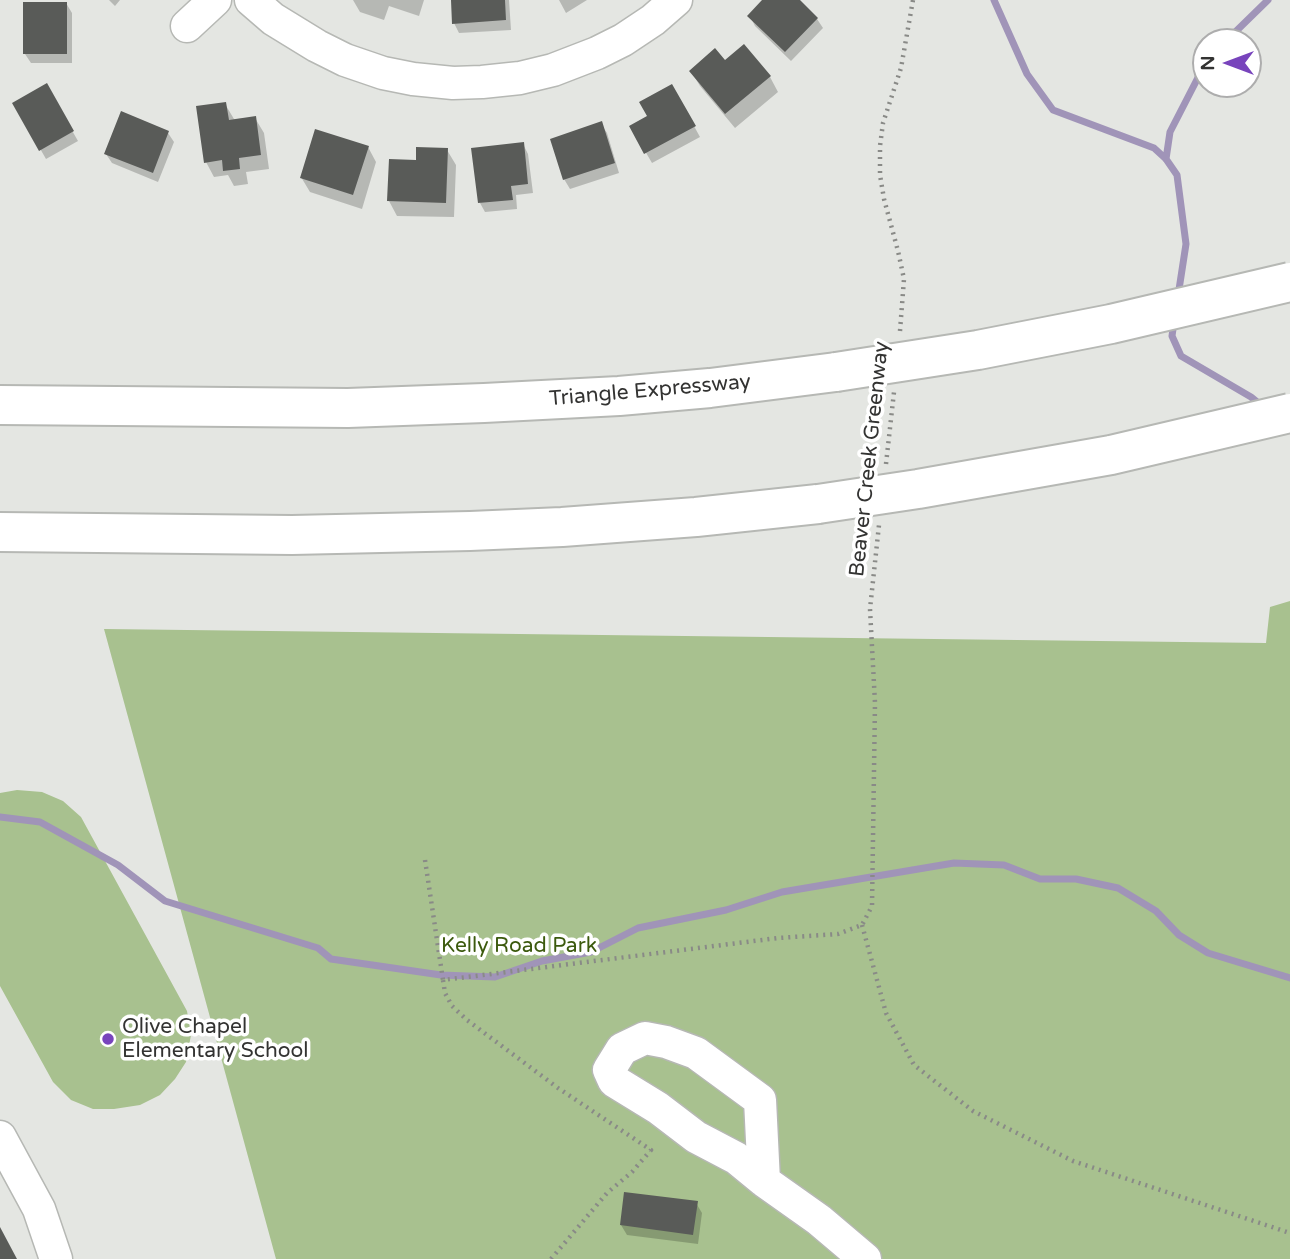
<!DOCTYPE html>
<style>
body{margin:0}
#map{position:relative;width:1290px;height:1259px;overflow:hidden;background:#e4e6e2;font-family:"Varela Round",sans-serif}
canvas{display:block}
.north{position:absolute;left:1192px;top:28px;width:70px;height:70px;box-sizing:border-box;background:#fff;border:2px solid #adadad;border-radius:50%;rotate:270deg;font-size:19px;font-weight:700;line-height:28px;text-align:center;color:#333332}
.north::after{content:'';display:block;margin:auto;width:24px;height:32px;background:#7844bc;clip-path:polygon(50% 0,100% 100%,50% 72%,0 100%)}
</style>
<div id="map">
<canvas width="1290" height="1259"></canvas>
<div class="north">N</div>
</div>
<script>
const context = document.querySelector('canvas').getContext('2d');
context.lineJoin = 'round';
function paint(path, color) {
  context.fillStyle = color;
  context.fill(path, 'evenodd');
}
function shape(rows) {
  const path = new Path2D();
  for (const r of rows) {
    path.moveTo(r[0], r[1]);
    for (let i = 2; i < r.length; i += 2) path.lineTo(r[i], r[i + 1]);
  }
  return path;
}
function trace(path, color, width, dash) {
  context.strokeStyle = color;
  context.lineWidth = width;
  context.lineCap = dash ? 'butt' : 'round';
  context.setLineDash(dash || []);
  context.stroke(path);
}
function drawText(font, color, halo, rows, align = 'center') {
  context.font = font + ' "Varela Round",sans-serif';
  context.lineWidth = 7;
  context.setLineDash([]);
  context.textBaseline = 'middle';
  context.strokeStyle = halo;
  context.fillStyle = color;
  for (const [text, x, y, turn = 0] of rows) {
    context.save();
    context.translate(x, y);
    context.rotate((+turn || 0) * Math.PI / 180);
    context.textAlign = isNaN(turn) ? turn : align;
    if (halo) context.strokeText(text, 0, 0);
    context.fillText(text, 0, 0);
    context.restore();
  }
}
paint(shape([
 [1290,601,1290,1259,276,1259,104,629,1266,643,1270,607],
 [17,790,42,792,63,801,81,817,187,1011,191,1035,186,1062,175,1079,160,1095,140,1105,114,1109,93,1109,71,1100,53,1082,0,986,0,793]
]), '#a8c18f');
paint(shape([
 [109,0,120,0,115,6],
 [353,0,424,0,419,16,389,6,384,20,360,12],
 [452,0,509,0,511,30,459,33,454,23],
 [559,0,587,0,566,13],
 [765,0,798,0,817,19,823,28,791,61,755,26,750,16],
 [66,3,72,13,72,63,31,63,25,54],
 [725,63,770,77,778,92,735,128,700,86,691,71],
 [46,85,78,141,46,159,14,103],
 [672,86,700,137,652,163,631,127,649,117],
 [225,104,234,119,255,118,264,133,269,169,246,172,248,184,234,186,228,175,214,177,206,162],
 [601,124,607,133,619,173,570,189,564,179],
 [168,133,174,142,158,182,112,163,106,154],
 [523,144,528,154,533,193,516,195,517,209,485,212,480,203],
 [368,147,376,162,362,209,310,192,301,177],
 [447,150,456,165,454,217,397,216,389,201,418,162],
 [696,1203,702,1213,698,1244,627,1235,621,1225]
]), '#0003');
trace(shape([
 [994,0,1027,74,1053,110,1154,148,1166,159,1177,175,1186,244,1178,296],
 [1225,42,1268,0],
 [1166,159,1170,132,1206,62],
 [1174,322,1172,336,1181,356,1251,397,1262,406],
 [0,817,40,822,118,865,165,901,318,948,331,959,441,975,495,977,542,961,591,952,638,928,726,910,782,892,954,863,1004,865,1040,879,1076,879,1118,888,1156,911,1179,935,1208,953,1290,978]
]), '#a094b8', 7);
paint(shape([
 [451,0,505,0,506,20,452,24],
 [762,0,800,0,818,18,785,52,747,16],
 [23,2,67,2,67,54,23,54],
 [744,44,771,76,725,114,689,71,715,48,725,60],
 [47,83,74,131,39,151,12,103],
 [672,84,696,126,644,154,629,126,647,116,639,102],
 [226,102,229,120,256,116,261,155,239,158,240,169,223,171,222,160,204,163,196,106],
 [121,111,169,131,153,173,104,154],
 [602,121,615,163,563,180,550,139],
 [315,129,369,146,353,195,300,178],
 [524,142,528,184,511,186,513,200,478,203,471,148],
 [416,147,448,148,446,203,387,201,389,159,416,160],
 [624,1192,698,1201,693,1235,620,1225],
 [0,1227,17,1259,0,1259]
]), '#595b58');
const minor = shape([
 [251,0,273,19,317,46,345,60,383,73,413,79,453,83,482,82,520,78,553,70,597,53,623,40,653,20,676,0],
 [187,26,215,0],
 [0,1137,39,1209,56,1259],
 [764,1181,760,1100,696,1053,666,1042,645,1038,622,1049,609,1070,614,1081,658,1108,696,1137,736,1158,764,1181,819,1220,865,1259]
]);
const highway = shape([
 [0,405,348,408,484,403,619,396,710,388,836,372],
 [0,532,292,535,470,531,562,527,696,517,818,504]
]);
trace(minor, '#b6b8b4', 35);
trace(highway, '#b6b8b4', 42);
trace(shape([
 [900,331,904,279,898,251,884,199,880,175,880,146,883,123,901,68,913,0],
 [886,464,894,392],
 [425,860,443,980],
 [862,925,886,1013,914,1065,973,1111,1073,1161,1290,1233],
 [551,1259,607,1193,632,1172,651,1150,558,1088,467,1020,452,1006,445,993,443,980,778,938,838,934,862,925,872,906,875,703,870,609,879,525]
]), '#898a87', 4.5, [2, 5]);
trace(minor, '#fff', 32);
trace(highway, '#fff', 38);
const highwayBridge = shape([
 [836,372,978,350,1111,324,1290,282],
 [818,504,918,489,1111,455,1290,413]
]);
trace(highwayBridge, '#b6b8b4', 42, []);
trace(highwayBridge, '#fff', 38);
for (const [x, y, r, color] of [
 [108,1039,7,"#7844bc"]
]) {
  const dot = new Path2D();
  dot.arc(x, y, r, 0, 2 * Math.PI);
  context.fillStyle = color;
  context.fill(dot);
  trace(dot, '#fff', 2.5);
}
drawText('21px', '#333332', '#fff', [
 ["Triangle Expressway",650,391,-5],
 ["Beaver Creek Greenway",870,459,-84]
]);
drawText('21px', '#3c5a0e', '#fff', [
 ["Kelly Road Park",519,946]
]);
drawText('21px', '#333332', '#fff', [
 ["Olive Chapel",122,1027],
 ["Elementary School",122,1051]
], 'left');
</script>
